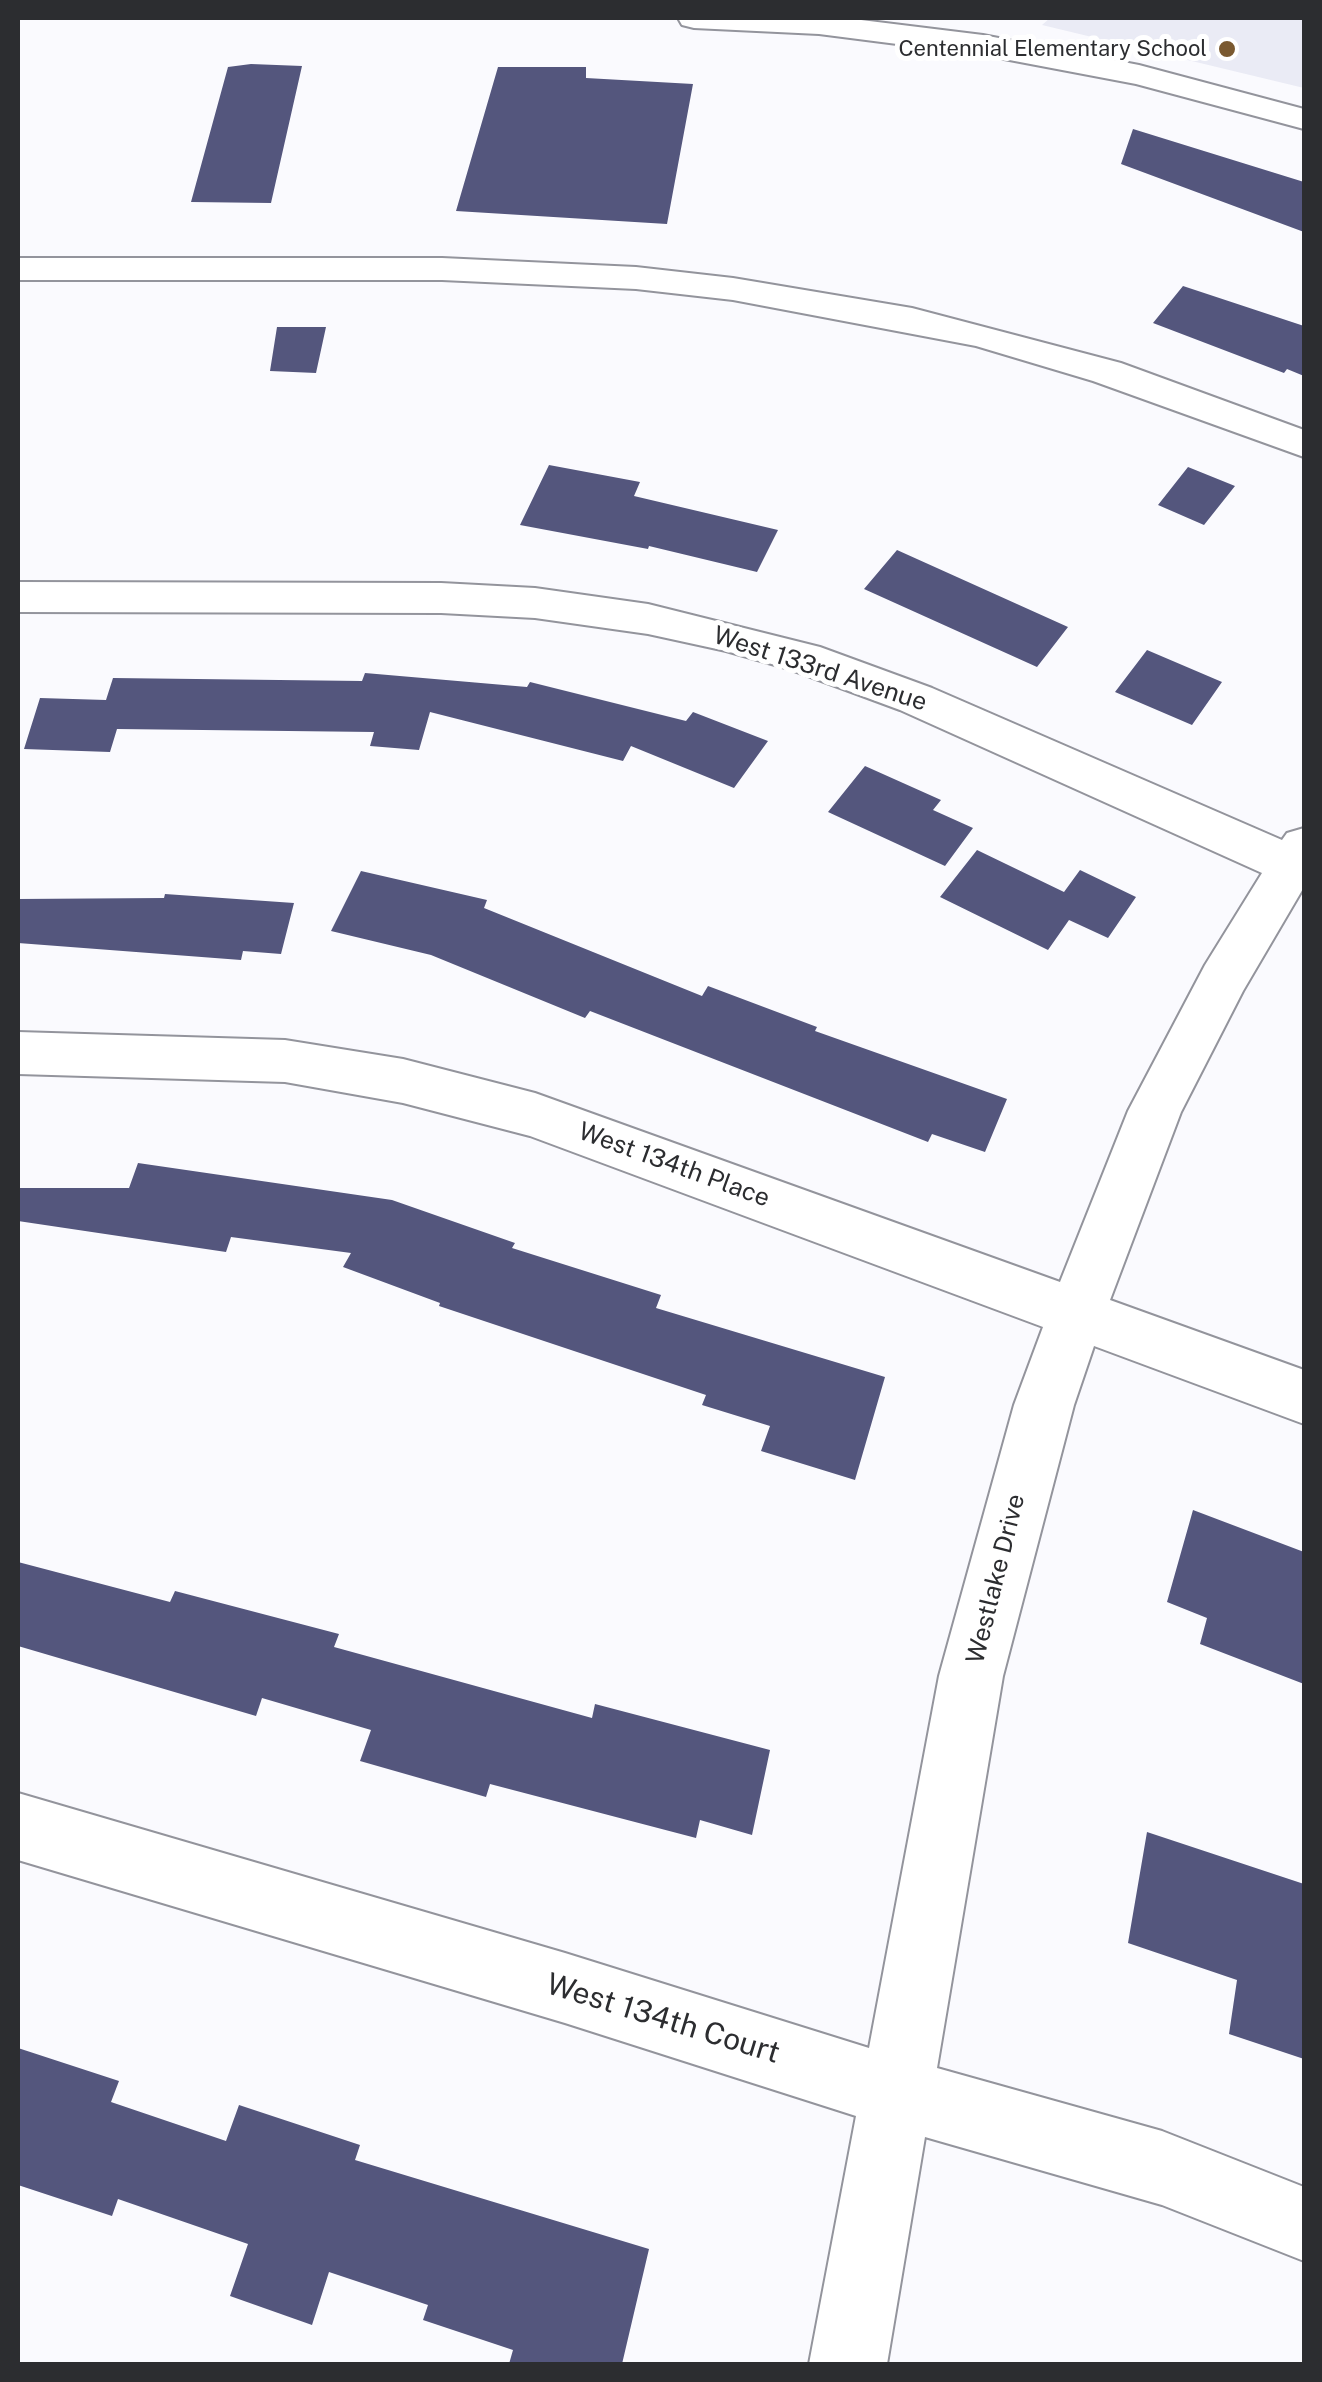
<!DOCTYPE html>
<style>
body{margin:0}
#map{position:relative;width:1322px;height:2382px;overflow:hidden;background:#fafafe;font-family:"Public Sans",sans-serif}
canvas{display:block}
.frame{position:absolute;inset:0;border:20px solid #2c2d30;pointer-events:none}
</style>
<div id="map">
<canvas width="1322" height="2382"></canvas>
<div class="frame"></div>
</div>
<script>
const context = document.querySelector('canvas').getContext('2d');
context.lineJoin = 'round';
function paint(path, color) {
  context.fillStyle = color;
  context.fill(path, 'evenodd');
}
function shape(rows) {
  const path = new Path2D();
  for (const r of rows) {
    path.moveTo(r[0], r[1]);
    for (let i = 2; i < r.length; i += 2) path.lineTo(r[i], r[i + 1]);
  }
  return path;
}
function trace(path, color, width, dash) {
  context.strokeStyle = color;
  context.lineWidth = width;
  context.lineCap = dash ? 'butt' : 'round';
  context.setLineDash(dash || []);
  context.stroke(path);
}
function drawText(font, color, halo, rows, align = 'center') {
  context.font = font + ' "Public Sans",sans-serif';
  context.lineWidth = 10;
  context.setLineDash([]);
  context.textBaseline = 'middle';
  context.strokeStyle = halo;
  context.fillStyle = color;
  for (const [text, x, y, turn = 0] of rows) {
    context.save();
    context.translate(x, y);
    context.rotate((+turn || 0) * Math.PI / 180);
    context.textAlign = isNaN(turn) ? turn : align;
    if (halo) context.strokeText(text, 0, 0);
    context.fillText(text, 0, 0);
    context.restore();
  }
}
paint(shape([
 [1050,18,1304,18,1304,88,1042,25]
]), '#eaebf5');
paint(shape([
 [251,64,302,66,271,203,191,202,228,67],
 [498,67,586,67,586,78,693,84,667,224,456,211],
 [1133,129,1304,182,1304,232,1121,164],
 [1183,286,1304,326,1304,376,1287,369,1284,373,1153,323],
 [277,327,326,327,316,373,270,371],
 [549,465,640,482,634,496,778,530,757,572,649,546,648,549,520,525],
 [1188,467,1235,486,1204,525,1158,505],
 [897,550,1068,627,1037,667,864,589],
 [1147,650,1222,682,1192,725,1115,692],
 [365,673,527,687,530,682,686,721,693,712,768,741,734,788,631,746,623,761,430,712,419,750,370,746,374,732,117,729,110,752,24,749,40,698,106,700,113,678,362,681],
 [865,766,941,800,933,810,973,828,945,866,828,812],
 [977,850,1064,892,1080,870,1136,897,1108,938,1069,920,1048,950,940,897],
 [361,871,487,900,484,908,702,996,708,986,817,1027,815,1031,1007,1099,985,1152,932,1134,928,1142,590,1011,585,1018,431,955,331,931],
 [165,894,294,903,281,954,243,951,241,960,18,943,18,899,164,898],
 [138,1163,392,1200,515,1243,512,1248,661,1295,656,1308,885,1377,855,1480,761,1451,770,1426,702,1405,706,1395,439,1306,440,1303,343,1267,351,1253,231,1237,226,1252,18,1221,18,1188,129,1188],
 [1193,1510,1304,1552,1304,1684,1200,1644,1207,1618,1167,1602],
 [18,1562,170,1602,175,1591,339,1634,334,1647,592,1718,595,1704,770,1750,752,1835,700,1820,696,1838,490,1784,486,1797,360,1761,371,1730,262,1698,256,1716,18,1646],
 [1147,1832,1304,1884,1304,2059,1229,2034,1237,1980,1128,1943],
 [18,2048,119,2081,111,2102,226,2141,239,2105,360,2145,355,2160,649,2249,622,2364,509,2364,513,2350,423,2320,428,2305,329,2272,312,2325,230,2296,248,2244,118,2199,112,2216,18,2185]
]), '#54567d');
const minor = shape([
 [678,18,845,18,983,35,1139,65,1304,109,1304,129,1136,84,983,55,819,34,694,28,682,25,678,18],
 [18,258,442,258,636,267,733,278,912,308,1121,363,1304,430,1304,457,1093,381,976,346,733,300,636,289,442,280,18,280,18,258],
 [18,582,441,583,535,588,648,604,820,647,932,688,1282,840,1287,833,1304,828,1304,887,1243,991,1181,1112,1110,1300,1304,1370,1304,1424,1094,1346,1074,1405,1003,1676,937,2068,1162,2131,1304,2187,1304,2261,1162,2205,925,2137,887,2364,809,2364,856,2116,565,2023,18,1860,18,1793,565,1953,869,2048,939,1676,1014,1405,1043,1327,530,1136,403,1103,285,1082,18,1074,18,1032,285,1040,403,1059,535,1093,1060,1282,1128,1111,1205,965,1262,873,900,710,789,669,726,651,648,634,535,618,441,613,18,612,18,582]
]);
trace(minor, '#93949c', 4);
paint(minor, '#fff');
for (const [x, y, r, color] of [
 [1227,49,10,"#7a5930"]
]) {
  const dot = new Path2D();
  dot.arc(x, y, r, 0, 2 * Math.PI);
  context.fillStyle = color;
  context.fill(dot);
  trace(dot, '#fff', 4);
}
drawText('22px', '#2c2d30', '#fff', [
 ["Centennial Elementary School",1207,49]
], 'right');
drawText('25px', '#2c2d30', '#fff', [
 ["West 133rd Avenue",820,669,18],
 ["West 134th Place",674,1165,20],
 ["Westlake Drive",996,1579,-76]
]);
drawText('30px', '#2c2d30', '#fff', [
 ["West 134th Court",663,2019,17]
]);
</script>
